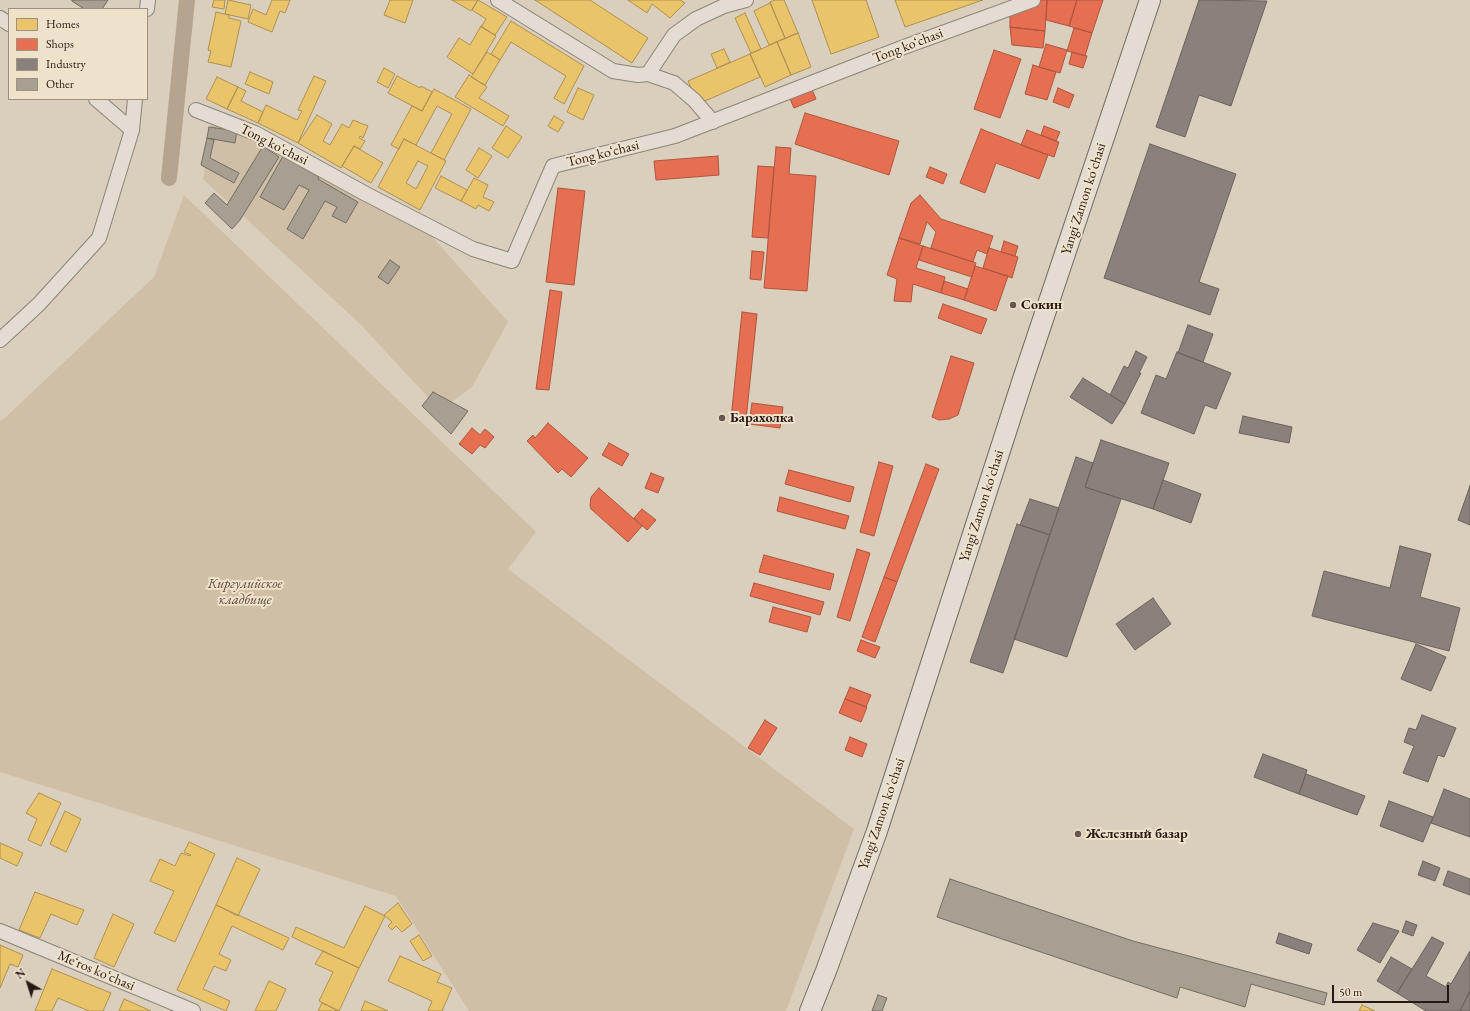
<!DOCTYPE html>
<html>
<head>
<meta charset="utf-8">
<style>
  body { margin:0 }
  #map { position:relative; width:1470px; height:1011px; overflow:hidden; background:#dacebc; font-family:"EB Garamond",serif }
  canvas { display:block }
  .legend { position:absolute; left:8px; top:8px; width:140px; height:92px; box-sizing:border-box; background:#efe2cb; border:1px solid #9f9181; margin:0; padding:5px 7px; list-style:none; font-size:12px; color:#261813 }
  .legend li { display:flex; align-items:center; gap:8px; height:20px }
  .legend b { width:20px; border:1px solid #9f9181 }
  .north { position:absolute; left:8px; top:963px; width:40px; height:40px; -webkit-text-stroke:3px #efe2cb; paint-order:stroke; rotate:321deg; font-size:11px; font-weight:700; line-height:16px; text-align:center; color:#261813 }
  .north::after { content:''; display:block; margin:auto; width:14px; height:18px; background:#261813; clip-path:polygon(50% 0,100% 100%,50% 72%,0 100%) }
  .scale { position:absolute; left:1332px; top:985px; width:117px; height:18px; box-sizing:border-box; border:2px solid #261813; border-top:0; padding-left:5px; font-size:12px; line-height:14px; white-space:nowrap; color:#261813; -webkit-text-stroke:3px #efe2cb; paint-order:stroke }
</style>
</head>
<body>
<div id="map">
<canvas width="1470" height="1011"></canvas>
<ul class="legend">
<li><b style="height:11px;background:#e9c46a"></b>Homes</li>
<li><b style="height:11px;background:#e76f51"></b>Shops</li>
<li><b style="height:11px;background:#8a817c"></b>Industry</li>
<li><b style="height:11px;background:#a79f92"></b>Other</li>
</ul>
<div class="north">N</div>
<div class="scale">50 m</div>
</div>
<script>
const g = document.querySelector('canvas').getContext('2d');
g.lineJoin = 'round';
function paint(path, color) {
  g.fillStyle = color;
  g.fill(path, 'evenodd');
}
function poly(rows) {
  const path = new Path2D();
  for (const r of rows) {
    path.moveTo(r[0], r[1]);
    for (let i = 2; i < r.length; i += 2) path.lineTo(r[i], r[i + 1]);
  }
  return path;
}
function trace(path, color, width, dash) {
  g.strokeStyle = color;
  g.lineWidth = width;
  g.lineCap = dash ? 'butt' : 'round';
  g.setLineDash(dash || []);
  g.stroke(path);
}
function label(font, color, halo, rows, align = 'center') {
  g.font = font + ' "EB Garamond",serif';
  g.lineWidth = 4;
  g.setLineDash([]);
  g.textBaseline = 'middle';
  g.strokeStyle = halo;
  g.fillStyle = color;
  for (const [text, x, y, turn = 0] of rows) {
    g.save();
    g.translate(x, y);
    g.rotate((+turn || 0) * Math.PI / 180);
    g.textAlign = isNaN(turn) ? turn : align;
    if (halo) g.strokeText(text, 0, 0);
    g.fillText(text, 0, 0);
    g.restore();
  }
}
paint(poly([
  [212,121,317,172,428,232,508,322,472,387,440,410,360,324,203,179],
  [184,195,536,532,508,569,854,829,786,1011,469,1011,396,896,0,772,0,421,6,417,154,277]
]), '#cfbfa6');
const homes = poly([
  [214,0,225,0,224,9,212,7,214,0],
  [228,0,251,5,248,19,225,14,228,0],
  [272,0,290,0,285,13,280,11,272,32,248,22,253,9,266,15,272,0],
  [390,0,413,0,405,23,384,15,390,0],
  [452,0,478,0,471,11,452,0],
  [478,0,507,17,495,35,481,27,486,19,472,10,478,0],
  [535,0,590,0,648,38,632,63,535,0],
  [628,0,680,0,685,3,670,18,652,4,647,13,628,0],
  [775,0,784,0,798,33,785,38,770,2,775,0],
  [812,0,866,0,879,37,831,54,812,0],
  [895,0,983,0,905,27,895,0],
  [770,3,785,38,769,45,754,11,770,3],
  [216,12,229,15,229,18,241,21,231,67,208,62,211,51,208,50,216,12],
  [745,13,761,49,751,53,735,18,745,13],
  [511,21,584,66,564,104,554,98,566,76,511,42,500,60,491,54,511,21],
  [481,26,496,36,473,74,447,57,459,38,470,45,481,26],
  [798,33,811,67,791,75,777,42,798,33],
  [777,42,791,75,765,87,750,54,777,42],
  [724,49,730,62,717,68,711,54,724,49],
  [487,52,500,60,485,85,471,77,487,52],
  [750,54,760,77,698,104,688,81,750,54],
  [384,68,395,74,388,88,377,82,384,68],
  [250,72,273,82,269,94,245,84,250,72],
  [469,75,487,87,479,98,509,116,503,126,455,97,469,75],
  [314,76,326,81,298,143,258,123,266,105,297,120,302,111,298,110,314,76],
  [397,76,420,88,421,86,432,92,422,111,388,93,397,76],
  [217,77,238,87,227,109,206,99,217,77],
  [238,87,246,91,241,101,263,112,258,123,227,109,238,87],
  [578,88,594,95,583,120,567,112,578,88],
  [434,89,471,109,444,160,431,153,452,114,437,106,416,145,404,139,399,149,391,145,412,106,422,111,434,89],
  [317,115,332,124,323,141,330,145,342,124,349,128,353,120,368,126,363,138,360,136,359,138,365,141,360,149,354,146,341,168,298,143,317,115],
  [554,116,564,122,558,132,548,126,554,116],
  [506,126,522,137,508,158,492,148,506,126],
  [404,139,446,161,420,210,378,187,404,139],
  [418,161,428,166,416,189,406,183,418,161],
  [354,146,383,163,371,183,342,166,354,146],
  [479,148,492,156,478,178,466,170,479,148],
  [441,176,467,190,461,201,435,188,441,176],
  [474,178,488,185,483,197,494,202,489,211,478,205,476,209,461,201,474,178],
  [39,793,61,803,41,846,28,840,37,819,26,813,39,793],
  [65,811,81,819,66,852,50,844,65,811],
  [189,842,215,854,175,942,154,933,174,891,150,881,160,859,175,866,181,853,190,856,191,855,184,852,189,842],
  [0,843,23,853,17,866,0,858,0,843],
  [237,858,260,869,238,916,216,905,237,858],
  [35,892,84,910,77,925,51,914,40,938,19,930,35,892],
  [398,903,412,924,402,932,396,926,392,930,388,926,392,922,384,915,398,903],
  [216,905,289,938,283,950,232,926,219,954,231,960,226,971,214,966,203,989,230,1001,226,1011,177,990,216,905],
  [365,906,385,916,359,968,292,937,296,927,344,948,365,906],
  [113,914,134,924,114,967,94,958,113,914],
  [419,935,432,956,423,961,410,941,419,935],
  [0,945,23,955,18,967,10,964,0,988,0,945],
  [323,951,359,968,339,1011,319,1001,333,972,315,964,323,951],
  [400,956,441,974,437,982,452,988,442,1011,428,1011,432,1001,388,981,400,956],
  [52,969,111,993,103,1011,89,1011,58,998,52,1011,35,1011,52,969],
  [269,981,286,989,276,1011,255,1011,269,981],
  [124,999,151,1011,119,1011,124,999],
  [365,1001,388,1011,361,1011,365,1001],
  [322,1003,339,1011,318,1011,322,1003],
  [1362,1005,1375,1011,1359,1011,1362,1005]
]);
paint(homes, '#e9c46a');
trace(homes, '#ae9050', 1);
const shops = poly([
  [1042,0,1047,0,1045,31,1010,27,1010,12,1042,0],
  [1047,0,1077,0,1069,26,1046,20,1047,0],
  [1077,0,1103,0,1092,33,1069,26,1077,0],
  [1010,27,1045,31,1043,48,1012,45,1010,27],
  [1074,28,1092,33,1085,56,1067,51,1074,28],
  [1046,44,1067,50,1060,73,1039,67,1046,44],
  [994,50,1021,59,1000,118,974,109,994,50],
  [1072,52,1087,56,1083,68,1069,64,1072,52],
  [1033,65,1056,72,1047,100,1025,94,1033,65],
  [810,85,816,99,794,108,788,94,810,85],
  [1058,88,1074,95,1069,108,1053,102,1058,88],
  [805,113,899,141,889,175,795,144,805,113],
  [1044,126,1060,132,1056,141,1041,135,1044,126],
  [981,129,1048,155,1039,179,996,163,985,193,960,183,981,129],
  [1027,130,1059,142,1054,157,1021,145,1027,130],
  [776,147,791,148,789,174,816,176,807,291,764,288,776,147],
  [718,156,719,175,656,180,654,161,718,156],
  [758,166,774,167,768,238,752,237,758,166],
  [930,167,947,174,943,184,926,177,930,167],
  [558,188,585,191,574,285,546,282,558,188],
  [920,195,941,219,993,236,987,254,977,250,973,262,931,248,936,232,927,222,920,244,899,238,911,203,920,195],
  [899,238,923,246,916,268,945,277,941,293,913,284,911,302,894,301,897,279,887,275,899,238],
  [1004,241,1018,246,1015,256,1001,252,1004,241],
  [923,246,976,263,972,277,919,260,923,246],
  [989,248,1018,257,1012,278,983,268,989,248],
  [752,251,764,252,761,280,750,279,752,251],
  [975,266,1008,276,996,311,964,300,975,266],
  [944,281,968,289,964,300,941,293,944,281],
  [550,290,562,292,549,390,536,389,550,290],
  [943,304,987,319,981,334,938,318,943,304],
  [742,312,757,314,746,420,731,419,742,312],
  [951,356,974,363,958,415,949,419,939,420,932,417,951,356],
  [752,403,783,407,780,428,749,424,752,403],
  [548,423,588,458,571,477,562,469,558,473,527,441,533,435,535,438,548,423],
  [472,428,480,435,485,429,494,437,485,448,480,445,472,454,459,444,472,428],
  [609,443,629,454,622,466,602,455,609,443],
  [879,462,893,466,874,536,860,532,879,462],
  [926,464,939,469,897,582,884,577,926,464],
  [789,470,854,487,850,502,785,484,789,470],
  [651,473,664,478,658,493,645,488,651,473],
  [599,488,642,526,628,542,591,509,590,506,591,497,599,488],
  [780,497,849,516,845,529,777,511,780,497],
  [642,509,656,520,647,530,634,518,642,509],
  [857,549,870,553,850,621,837,617,857,549],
  [764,555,834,574,830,590,759,572,764,555],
  [884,577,897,582,875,642,862,637,884,577],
  [754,583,824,602,820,615,750,596,754,583],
  [773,607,811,617,807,632,769,622,773,607],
  [861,640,880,647,875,658,857,651,861,640],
  [850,687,871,695,866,707,845,699,850,687],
  [845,699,867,707,861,722,839,713,845,699],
  [765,720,777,728,760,755,748,748,765,720],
  [850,737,867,744,862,757,845,750,850,737]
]);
paint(shops, '#e76f51');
trace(shops, '#ad553e', 1);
const industry = poly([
  [1199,0,1267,1,1231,106,1199,95,1185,137,1156,127,1199,0],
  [1150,144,1236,174,1199,282,1219,289,1210,315,1104,278,1150,144],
  [1188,325,1213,334,1203,362,1178,353,1188,325],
  [1136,351,1147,357,1139,373,1141,373,1125,404,1110,395,1124,366,1128,368,1136,351],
  [1177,352,1231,373,1216,409,1205,405,1194,434,1141,413,1156,375,1166,379,1177,352],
  [1083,378,1125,404,1112,424,1070,397,1083,378],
  [1243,416,1292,427,1289,443,1239,433,1243,416],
  [1101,440,1169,463,1153,509,1085,487,1101,440],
  [1076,457,1093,463,1085,487,1121,499,1067,657,1014,639,1076,457],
  [1163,480,1201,494,1191,523,1153,509,1163,480],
  [1470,486,1470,525,1458,520,1470,486],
  [1030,499,1059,508,1050,535,1020,525,1030,499],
  [1017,524,1050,535,1003,673,970,662,1017,524],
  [1400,546,1431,554,1420,597,1460,608,1449,651,1312,616,1324,571,1390,588,1400,546],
  [1153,598,1171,624,1135,650,1116,624,1153,598],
  [1416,644,1446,657,1431,691,1401,679,1416,644],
  [1422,715,1456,728,1444,757,1438,755,1428,782,1403,773,1414,746,1404,742,1409,728,1416,730,1422,715],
  [1263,754,1307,770,1299,794,1254,777,1263,754],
  [1306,774,1365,796,1357,815,1299,794,1306,774],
  [1444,789,1470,799,1470,837,1431,823,1444,789],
  [1389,801,1433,817,1423,842,1380,826,1389,801],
  [1423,861,1440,868,1435,881,1418,875,1423,861],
  [1448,871,1470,879,1470,895,1443,885,1448,871],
  [1406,921,1417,925,1413,936,1402,932,1406,921],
  [1373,923,1399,931,1380,963,1357,950,1373,923],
  [1279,933,1312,944,1309,954,1276,943,1279,933],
  [1432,937,1444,943,1426,976,1446,987,1448,982,1451,984,1470,951,1470,991,1460,1011,1426,1011,1397,993,1432,937],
  [1391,957,1412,969,1397,993,1377,981,1391,957],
  [1470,991,1470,1011,1460,1011,1470,991]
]);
paint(industry, '#8a817c');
trace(industry, '#6c625c', 1);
trace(poly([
  [169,178,187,0]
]), '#b5a58e', 16);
const building = poly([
  [72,0,108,0,102,9,84,9,72,1,72,0],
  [209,127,237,131,235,143,207,138,209,127],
  [207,138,214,140,210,158,239,173,234,183,201,165,207,138],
  [263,146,279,157,240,220,232,229,205,203,214,193,227,205,263,146],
  [283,156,319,177,318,179,358,202,346,223,332,216,337,207,325,201,303,239,287,229,309,190,299,185,284,210,260,197,283,156],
  [390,260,400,267,388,284,378,277,390,260],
  [433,392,468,411,451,434,422,406,433,392],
  [950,879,1133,941,1327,993,1324,1005,1251,984,1245,1007,1180,987,1177,998,937,917,950,879],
  [878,995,887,998,882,1011,872,1011,878,995]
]);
paint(building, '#a79f92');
trace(building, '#746c62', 1);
const street = poly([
  [498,0,613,71,638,75,648,74,674,35,696,19,724,6,746,0],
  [147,9,148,0],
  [0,18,9,24],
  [648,74,674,83,694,100,713,122],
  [96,99,132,130],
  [196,110,255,133,366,194,473,249,512,261,553,166,675,136,904,47,1033,0],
  [0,340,39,304,99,238,132,130,135,99],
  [0,931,193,1011]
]);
const secondary = poly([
  [810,1011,826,971,877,831,1024,376,1150,0]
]);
trace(street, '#8c8479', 16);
trace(secondary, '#746c62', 22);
trace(street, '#e2dcd3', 14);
trace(secondary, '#e2dcd3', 20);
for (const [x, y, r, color] of [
  [1013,305,4,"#65584e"],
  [722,418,4,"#65584e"],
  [1078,834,4,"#65584e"]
]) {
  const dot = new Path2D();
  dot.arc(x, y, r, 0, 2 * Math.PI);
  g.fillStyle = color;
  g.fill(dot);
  trace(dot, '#efe2cb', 1.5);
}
label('14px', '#261813', '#efe2cb', [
  ["Tong koʻchasi",908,46,-21],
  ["Tong koʻchasi",274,145,27],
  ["Tong koʻchasi",603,154,-14],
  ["Yangi Zamon ko'chasi",1084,199,-72],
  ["Yangi Zamon ko'chasi",982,506,-72],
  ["Yangi Zamon ko'chasi",882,814,-71],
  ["Meʻros koʻchasi",96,971,23]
]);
label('bold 14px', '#261813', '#efe2cb', [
  ["Сокин",1021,305],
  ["Барахолка",730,418],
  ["Железный базар",1086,834]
], 'left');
label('italic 14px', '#56463a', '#efe2cb', [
  ["Киргулийское",245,584],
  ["кладбище",245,600]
]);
</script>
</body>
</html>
